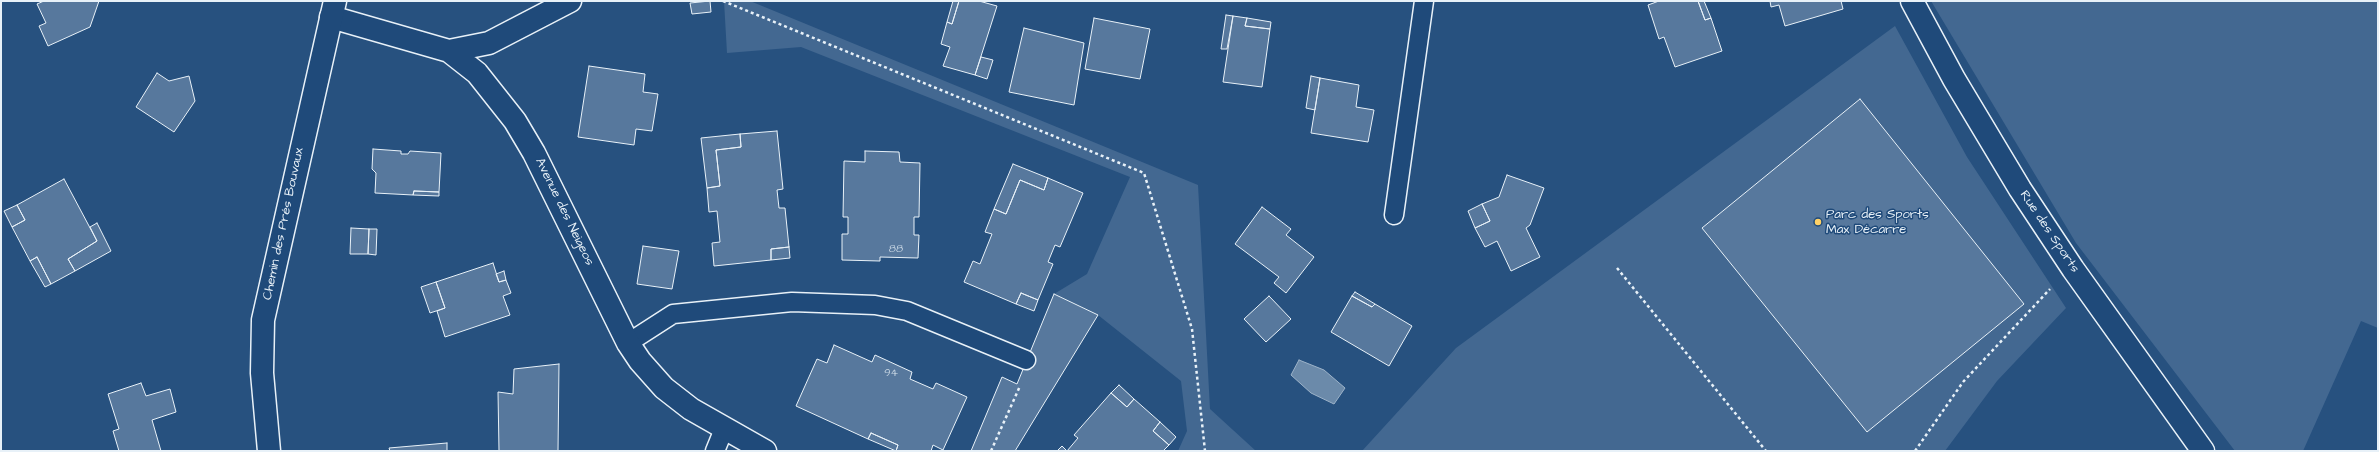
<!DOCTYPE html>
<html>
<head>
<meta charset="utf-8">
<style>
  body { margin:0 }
  #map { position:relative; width:2379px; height:452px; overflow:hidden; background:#27517f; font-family:"Architects Daughter",sans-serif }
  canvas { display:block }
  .frame { position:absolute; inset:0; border:2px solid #e8f1f8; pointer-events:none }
</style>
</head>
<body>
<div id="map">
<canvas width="2379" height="452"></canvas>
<div class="frame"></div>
</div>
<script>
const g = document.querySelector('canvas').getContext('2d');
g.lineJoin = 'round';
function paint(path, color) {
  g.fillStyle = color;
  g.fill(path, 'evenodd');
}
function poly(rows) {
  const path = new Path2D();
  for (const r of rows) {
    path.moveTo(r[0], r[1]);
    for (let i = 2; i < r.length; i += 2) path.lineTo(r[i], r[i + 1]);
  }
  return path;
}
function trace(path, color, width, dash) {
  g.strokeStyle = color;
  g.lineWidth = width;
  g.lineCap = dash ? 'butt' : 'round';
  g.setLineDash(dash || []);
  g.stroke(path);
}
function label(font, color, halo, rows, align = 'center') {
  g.font = font + ' "Architects Daughter",sans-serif';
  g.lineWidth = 3;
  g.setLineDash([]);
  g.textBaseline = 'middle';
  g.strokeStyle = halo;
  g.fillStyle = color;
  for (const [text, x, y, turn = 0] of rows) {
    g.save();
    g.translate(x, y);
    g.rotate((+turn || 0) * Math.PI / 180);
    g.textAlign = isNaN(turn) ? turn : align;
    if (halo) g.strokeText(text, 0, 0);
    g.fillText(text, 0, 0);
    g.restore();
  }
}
paint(poly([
  [724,1,750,1,1198,185,1210,409,1256,451,1178,451,1187,431,1181,381,1098,315,1054,294,1087,274,1130,177,801,47,727,53],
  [1931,1,2378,1,2378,328,2361,321,2303,451,2235,451,2076,243],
  [1895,26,1967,157,2066,308,1997,381,1945,451,1362,451,1456,348]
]), '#436891');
const water = poly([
  [1299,360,1324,370,1345,388,1334,404,1311,393,1291,375,1299,360]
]);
paint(water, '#6b8aaa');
trace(water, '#9db3c9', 1);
const building = poly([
  [44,1,99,1,90,27,48,46,39,26,46,23,37,4,44,1],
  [710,1,711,12,692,14,690,3,710,1],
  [953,1,959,1,952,24,947,22,953,1],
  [959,1,979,1,997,6,975,75,943,66,950,47,941,44,947,22,952,24,959,1],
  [1659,1,1698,1,1705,20,1711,18,1722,51,1675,67,1664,37,1659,39,1648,5,1659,1],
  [1698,1,1704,1,1711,18,1705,20,1698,1],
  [1770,1,1841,1,1843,9,1785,26,1779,5,1771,7,1770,1],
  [1226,15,1233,16,1227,49,1221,49,1226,15],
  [1233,16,1247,18,1245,26,1270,29,1262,87,1223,82,1233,16],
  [1094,18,1150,29,1140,79,1085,69,1094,18],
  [1247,18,1271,22,1270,29,1245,26,1247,18],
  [1024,28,1084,43,1074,105,1009,92,1024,28],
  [981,57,993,60,987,79,975,75,981,57],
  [589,66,645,74,643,92,658,94,652,131,636,129,634,145,578,137,589,66],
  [157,73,169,81,189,76,195,101,174,132,136,107,157,73],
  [1311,76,1320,78,1315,110,1306,108,1311,76],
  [1320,78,1359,85,1356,107,1374,110,1368,142,1311,133,1320,78],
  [1860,99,2024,304,1867,432,1702,228,1860,99],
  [777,131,783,189,777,190,779,208,785,208,789,247,771,249,771,260,714,266,712,243,720,242,717,211,709,212,707,188,720,186,716,150,741,147,740,134,777,131],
  [740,134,741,147,716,150,720,186,707,188,701,138,740,134],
  [373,149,401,151,401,154,408,154,410,151,441,153,439,192,414,191,413,195,375,193,376,173,372,169,373,149],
  [865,151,899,152,900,162,920,163,919,217,914,217,914,235,919,235,918,258,880,257,880,261,842,260,842,234,848,234,848,217,843,217,844,161,865,162,865,151],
  [1013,164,1048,178,1044,190,1020,180,1006,214,994,209,1013,164],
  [1507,175,1544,188,1530,225,1526,228,1540,257,1511,271,1497,241,1485,247,1475,228,1490,221,1482,204,1499,197,1507,175],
  [1048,178,1083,193,1060,247,1055,245,1048,262,1053,264,1038,300,1021,293,1016,304,964,282,973,261,980,264,992,234,985,232,994,209,1006,214,1020,180,1044,190,1048,178],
  [64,179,97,241,68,259,75,271,51,284,37,257,30,261,12,227,25,220,17,205,64,179],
  [414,191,439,192,439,196,413,195,414,191],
  [1482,204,1490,221,1475,228,1468,211,1482,204],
  [17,205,25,220,12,227,4,211,17,205],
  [1262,207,1291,229,1286,235,1314,257,1286,293,1274,283,1279,277,1235,244,1262,207],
  [97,223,111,251,75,271,68,259,97,241,90,227,97,223],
  [351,228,369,229,368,254,350,254,351,228],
  [369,229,377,229,376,255,368,254,369,229],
  [643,246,679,251,672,289,637,284,643,246],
  [789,247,790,258,771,260,771,249,789,247],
  [37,257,51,284,45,287,30,261,37,257],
  [493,263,499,282,506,280,511,293,503,296,510,315,445,337,437,311,445,308,436,282,493,263],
  [504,271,506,280,499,282,496,274,504,271],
  [436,282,445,308,430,313,421,287,436,282],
  [1355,292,1375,304,1372,307,1352,296,1355,292],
  [1021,293,1038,300,1034,311,1016,304,1021,293],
  [1054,294,1098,315,1015,451,971,451,1002,377,1017,384,1054,294],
  [1269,296,1291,319,1266,342,1244,319,1269,296],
  [1352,296,1372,307,1375,304,1412,326,1389,366,1331,332,1352,296],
  [834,345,872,362,875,355,912,372,910,379,933,389,936,383,967,397,943,450,933,445,931,451,896,451,898,445,871,433,868,439,796,406,817,359,827,363,834,345],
  [559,364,558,451,499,451,498,392,513,394,514,369,559,364],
  [141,383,146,396,170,389,176,412,152,420,161,451,119,451,113,431,119,429,108,394,141,383],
  [1119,385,1134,399,1127,407,1111,393,1119,385],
  [1111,393,1127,407,1134,399,1160,422,1153,431,1169,445,1163,451,1057,451,1062,446,1067,451,1078,438,1074,435,1111,393],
  [1160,422,1176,437,1169,445,1153,431,1160,422],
  [871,433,898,445,896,451,868,439,871,433],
  [447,443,447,451,390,451,389,448,447,443]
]);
paint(building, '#57789d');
trace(building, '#e8f1f8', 1);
const lane = poly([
  [1394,215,1424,1],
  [628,343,673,314,792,302,875,305,907,311,1026,360],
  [715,451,724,429]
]);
const street = poly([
  [1912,1,1954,79,2020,189,2073,269,2203,451],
  [331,17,449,51,477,73,515,121,534,153,628,343,640,361,664,388,691,409,765,451],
  [449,51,489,43,570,1]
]);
const secondary = poly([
  [269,451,262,373,263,320,335,1]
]);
trace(lane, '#e8f1f8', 21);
trace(street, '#e8f1f8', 25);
trace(secondary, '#e8f1f8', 25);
trace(poly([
  [723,1,1144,173,1192,329,1205,451],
  [1617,268,1766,451],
  [991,451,1020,386],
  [1915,451,1963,382,2050,289]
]), '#e8f1f8', 2.5, [3, 3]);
trace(lane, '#1f4a7a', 18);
trace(street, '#1f4a7a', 22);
trace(secondary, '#1f4a7a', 22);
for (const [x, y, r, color] of [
  [1818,222,4,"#ffd166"]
]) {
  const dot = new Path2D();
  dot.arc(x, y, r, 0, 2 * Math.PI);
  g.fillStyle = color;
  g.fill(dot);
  trace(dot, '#1f4a7a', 1.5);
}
label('11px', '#c4d3e1', null, [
  ["88",896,250],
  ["94",891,374]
]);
label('13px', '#e8f1f8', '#1f4a7a', [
  ["Avenue des Neigeos",564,212,64],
  ["Chemin des Prés Bouvaux",284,224,-78],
  ["Rue des Sports",2049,232,56]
]);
label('13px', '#e8f1f8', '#1f4a7a', [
  ["Parc des Sports",1826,215],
  ["Max Décarre",1826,230]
], 'left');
</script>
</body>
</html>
